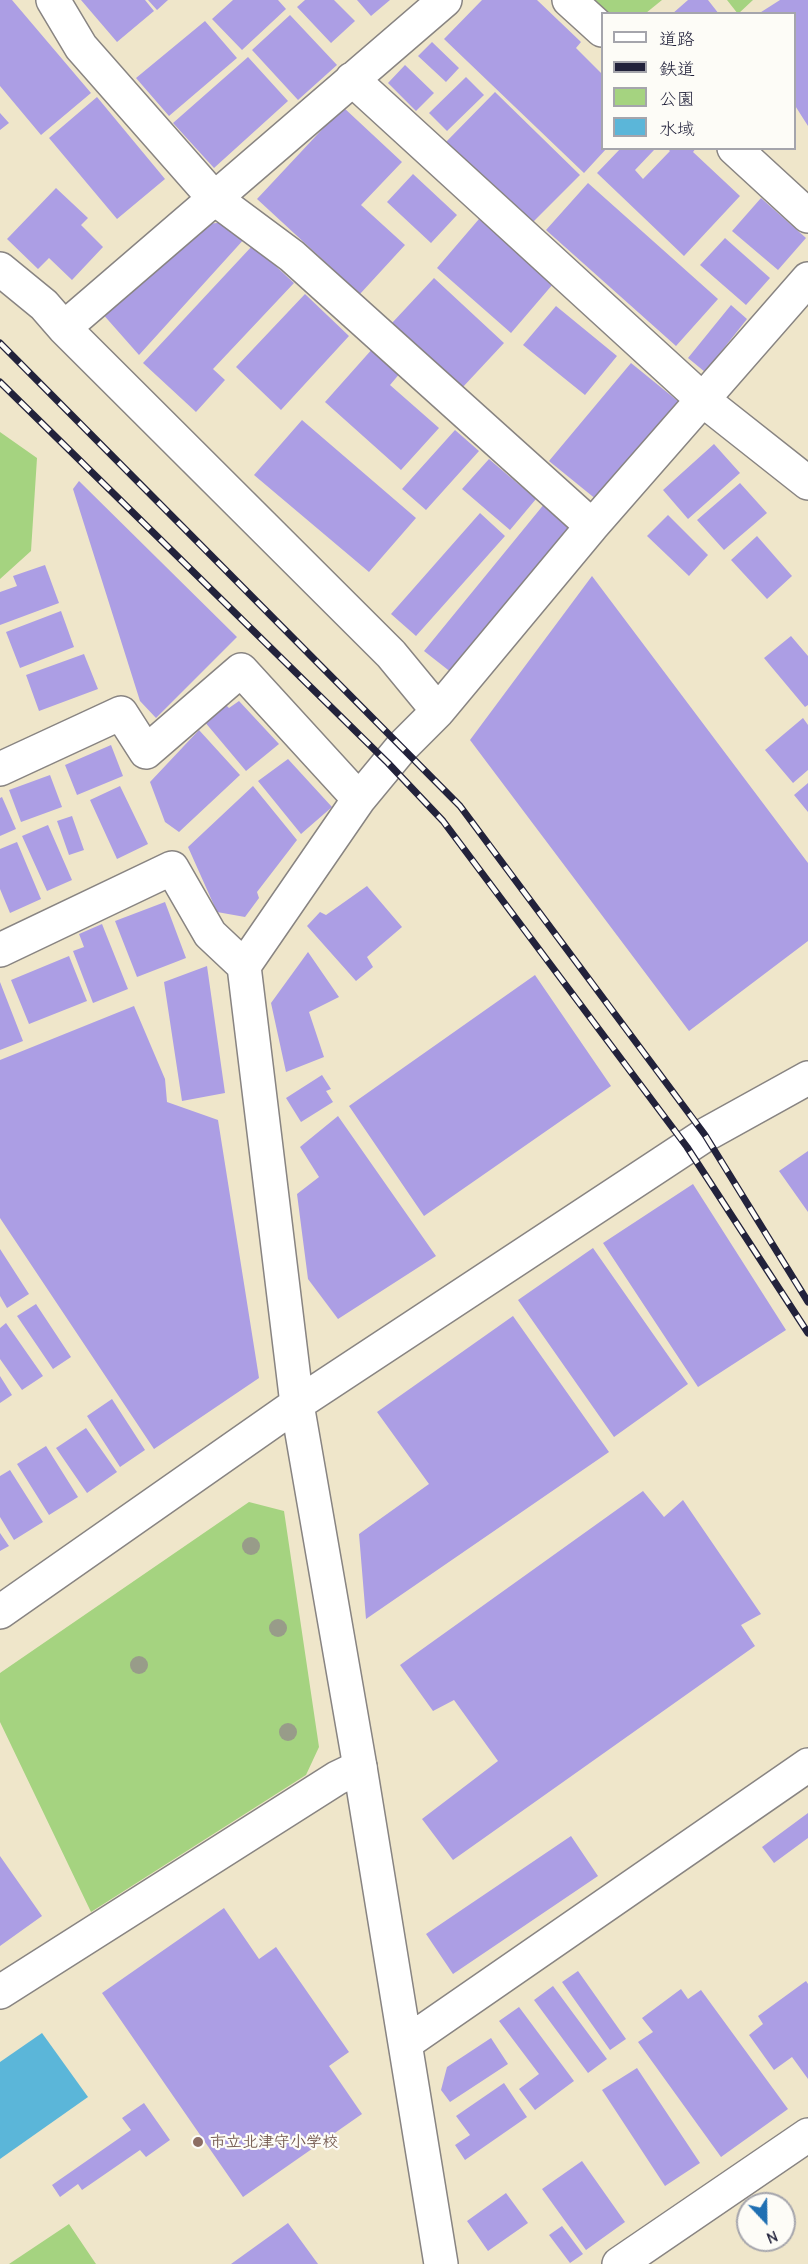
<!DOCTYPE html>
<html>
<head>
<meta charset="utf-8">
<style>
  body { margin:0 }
  #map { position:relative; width:808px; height:2264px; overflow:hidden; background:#efe6ca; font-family:"Comic Neue","Klee One",sans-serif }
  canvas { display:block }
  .legend { position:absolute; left:601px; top:12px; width:195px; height:138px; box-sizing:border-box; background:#fdfcf7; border:2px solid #a5a5ac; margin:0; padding:8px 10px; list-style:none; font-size:18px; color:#22223b }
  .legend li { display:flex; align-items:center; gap:12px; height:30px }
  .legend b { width:30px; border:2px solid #a5a5ac }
  .north { position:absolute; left:736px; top:2192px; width:60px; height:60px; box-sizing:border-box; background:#fdfcf7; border:2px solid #a5a5ac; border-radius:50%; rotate:158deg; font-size:16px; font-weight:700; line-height:24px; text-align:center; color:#22223b }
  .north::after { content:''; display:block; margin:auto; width:21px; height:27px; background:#1f6fb2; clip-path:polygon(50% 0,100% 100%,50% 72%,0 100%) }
</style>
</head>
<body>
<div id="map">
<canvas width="808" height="2264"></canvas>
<ul class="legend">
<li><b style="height:8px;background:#fff"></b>道路</li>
<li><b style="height:8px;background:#22223b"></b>鉄道</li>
<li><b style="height:16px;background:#a5d380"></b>公園</li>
<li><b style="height:16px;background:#5bb6d9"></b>水域</li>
</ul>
<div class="north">N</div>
</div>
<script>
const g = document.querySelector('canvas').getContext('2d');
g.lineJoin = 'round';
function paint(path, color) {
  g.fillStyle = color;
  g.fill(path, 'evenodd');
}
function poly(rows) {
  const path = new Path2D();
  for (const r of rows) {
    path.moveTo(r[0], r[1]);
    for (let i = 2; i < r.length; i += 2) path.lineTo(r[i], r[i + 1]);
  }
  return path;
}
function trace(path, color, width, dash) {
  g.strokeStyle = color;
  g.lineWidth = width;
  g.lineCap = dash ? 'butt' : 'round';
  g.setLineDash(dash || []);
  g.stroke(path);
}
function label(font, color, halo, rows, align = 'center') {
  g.font = font + ' "Comic Neue","Klee One",sans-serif';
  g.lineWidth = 4.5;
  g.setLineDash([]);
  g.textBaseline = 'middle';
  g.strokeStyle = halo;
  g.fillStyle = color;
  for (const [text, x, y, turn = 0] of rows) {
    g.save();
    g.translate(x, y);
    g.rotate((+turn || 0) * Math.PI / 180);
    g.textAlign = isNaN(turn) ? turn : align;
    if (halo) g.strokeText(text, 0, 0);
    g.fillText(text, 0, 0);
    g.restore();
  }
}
paint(poly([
  [584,0,662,0,646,13,602,14],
  [727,0,753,0,738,14],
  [0,432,37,458,31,551,0,579],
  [249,1502,284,1511,319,1747,306,1775,91,1912,0,1722,0,1673],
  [69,2224,96,2264,9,2264]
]), '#a5d380');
paint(poly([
  [42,2033,88,2097,0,2159,0,2062]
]), '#5bb6d9');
paint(poly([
  [0,0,12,0,91,93,41,135,0,86],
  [81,0,145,0,154,11,117,42],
  [148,0,168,0,157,10],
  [233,0,278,0,286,9,242,50,212,19],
  [305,0,334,0,355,21,331,43,297,7],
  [357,0,390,0,371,16],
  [482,0,537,0,581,42,576,48,602,74,602,148,607,148,584,173,444,39],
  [688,0,708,0,719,14,672,14],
  [780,0,808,0,808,126,794,104,794,14,758,14],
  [290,15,337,65,298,100,252,50],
  [205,21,237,58,169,116,136,78],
  [432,42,459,68,446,82,418,56],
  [248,57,288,101,214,168,173,123],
  [405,65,434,93,416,111,388,83],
  [466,77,484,95,447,131,429,113],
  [495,92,580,175,529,226,445,143],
  [97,97,165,179,117,219,49,138],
  [343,107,402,162,361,205,405,245,360,294,257,199],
  [0,113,9,123,0,130],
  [621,148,651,148,654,150,635,170,643,179,670,151,667,148,696,148,693,152,740,196,684,256,597,173],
  [413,174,457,215,431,243,387,202],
  [588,183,718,299,676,346,546,230],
  [56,188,88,218,81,225,103,247,72,280,49,258,38,269,7,239],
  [761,198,806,238,778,270,732,231],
  [479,219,553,284,511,333,437,268],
  [229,222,246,237,139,355,101,312,193,225],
  [725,238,770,278,746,305,700,265],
  [253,245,294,283,213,369,225,380,196,412,143,363],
  [434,278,504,343,462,388,392,323],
  [305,294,349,336,281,410,236,367],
  [731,305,747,319,705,372,688,358],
  [556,306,617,356,585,395,523,345],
  [374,347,401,372,390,385,439,428,401,470,325,402],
  [631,363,679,402,597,500,549,461],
  [302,420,416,518,369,572,254,475],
  [455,430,479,451,426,510,402,489],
  [714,444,740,473,688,519,663,490],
  [489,459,536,499,510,530,462,489],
  [79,481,237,637,156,718,140,701,73,489],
  [740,483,767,513,724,550,697,520],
  [545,503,572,525,452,673,424,651],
  [480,513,505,536,416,636,391,614],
  [668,515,708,555,689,576,647,536],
  [757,536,792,576,767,599,731,560],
  [45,565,59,603,0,625,0,592,17,586,13,576],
  [592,576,808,863,808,941,689,1031,470,740],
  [61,611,74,647,20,668,6,632],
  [791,636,808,656,808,705,805,707,764,658],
  [84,654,98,689,39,711,26,675],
  [239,701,279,744,246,771,204,721,224,703,229,708],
  [803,718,808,725,808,770,793,783,765,750],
  [199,730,240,775,179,832,165,822,150,782],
  [111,745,123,776,77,795,65,765],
  [288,759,332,807,301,834,258,781],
  [50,775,62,807,21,822,9,790],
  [808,783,808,812,794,795],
  [120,786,148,844,117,859,90,800],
  [253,786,297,840,257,892,259,898,245,917,217,912,188,847],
  [2,797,16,829,0,836,0,798],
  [72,816,84,850,69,855,57,821],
  [48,825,72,880,47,891,22,836],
  [17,842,41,899,10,913,0,889,0,849],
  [367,886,402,927,367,957,373,967,356,981,307,926,320,912,326,915],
  [165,902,186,958,137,977,115,921],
  [102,924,128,989,93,1003,73,951,84,947,79,934],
  [308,952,339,997,309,1012,324,1057,286,1072,271,1003],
  [69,956,87,1001,29,1024,11,980],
  [207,966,225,1093,182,1101,164,982],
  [535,975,611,1086,424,1216,349,1106],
  [0,982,23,1041,0,1050],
  [134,1006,165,1079,167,1102,218,1120,259,1378,154,1449,0,1218,0,1060],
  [322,1075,331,1089,326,1091,333,1102,301,1122,286,1098],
  [338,1116,436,1256,338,1319,308,1279,297,1194,319,1177,300,1147],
  [808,1151,808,1212,779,1171],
  [693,1184,786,1330,698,1387,603,1243],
  [593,1248,688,1384,614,1437,518,1300],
  [0,1249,29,1294,7,1308,0,1296],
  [36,1304,71,1357,53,1369,17,1316],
  [513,1316,609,1452,366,1619,359,1534,429,1484,377,1412],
  [6,1323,43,1376,22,1390,0,1359,0,1328],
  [0,1376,12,1395,0,1403],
  [112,1399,145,1450,120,1467,87,1416],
  [86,1428,117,1472,87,1493,56,1448],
  [46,1446,78,1497,49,1515,17,1464],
  [10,1470,43,1522,14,1540,0,1517,0,1476],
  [643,1491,664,1517,683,1500,761,1614,741,1625,755,1646,453,1860,422,1819,498,1761,454,1700,433,1711,400,1665],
  [0,1533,9,1546,0,1551],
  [808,1813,808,1838,774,1863,762,1847],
  [571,1836,598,1876,453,1974,426,1934],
  [0,1856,42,1916,0,1946],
  [224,1908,259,1959,276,1947,349,2052,329,2066,362,2114,243,2197,102,1993],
  [578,1971,626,2039,610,2050,562,1982],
  [806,1981,808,1984,808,2079,792,2057,774,2070,749,2035,763,2024,758,2016],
  [553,1986,607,2059,588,2073,534,2000],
  [681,1989,688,1999,701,1990,788,2109,721,2157,638,2042,653,2032,642,2018],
  [519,2007,574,2081,535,2110,519,2089,539,2074,499,2021],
  [491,2038,508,2064,450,2102,441,2090,447,2067],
  [637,2068,700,2163,665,2186,602,2090],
  [504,2083,527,2117,465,2160,455,2145,470,2135,456,2116],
  [144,2103,170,2140,146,2157,140,2150,82,2190,78,2184,60,2197,52,2185,131,2130,122,2118],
  [582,2161,625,2222,586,2250,542,2189],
  [506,2193,528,2223,488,2251,467,2221],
  [288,2223,318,2264,231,2264],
  [562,2226,583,2254,570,2263,549,2235]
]), '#ac9ee4');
const pedestrian = poly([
  [0,1992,337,1778,360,1767]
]);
const minor = poly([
  [53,0,81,47,214,198,292,256,592,526],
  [569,0,602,30],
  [352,79,703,400,808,483],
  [734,148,808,216],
  [0,269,44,305,64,328,391,654,438,711],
  [64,328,445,0],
  [0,769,121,713,146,752,241,670,359,799],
  [0,950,172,868,210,934,244,966],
  [0,1612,297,1404,705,1135,808,1078],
  [406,2043,808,1765],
  [441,2264,360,1767,297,1404,244,966,359,799,402,747,438,711,592,526,808,279],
  [619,2264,808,2135]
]);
trace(pedestrian, '#888482', 36);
trace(minor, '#888482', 36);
trace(pedestrian, '#fff', 33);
trace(minor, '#fff', 33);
const rail = poly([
  [0,343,460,806,705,1135,808,1302],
  [0,382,388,763,443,821,687,1147,808,1333]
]);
trace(rail, '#22223b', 7);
trace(rail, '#fdfcf7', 4.5, [14]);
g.fillStyle = '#989c89';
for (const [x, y] of [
  [251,1546],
  [278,1628],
  [139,1665],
  [288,1732]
]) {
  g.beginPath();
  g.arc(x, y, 9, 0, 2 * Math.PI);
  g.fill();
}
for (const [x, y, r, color] of [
  [198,2142,6,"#8d6e63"]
]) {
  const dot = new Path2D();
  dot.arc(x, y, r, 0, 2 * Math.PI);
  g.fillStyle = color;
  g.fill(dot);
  trace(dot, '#fdfcf7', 2);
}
label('bold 16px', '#785e54', '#fdfcf7', [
  ["市立北津守小学校",210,2142]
], 'left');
</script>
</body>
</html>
